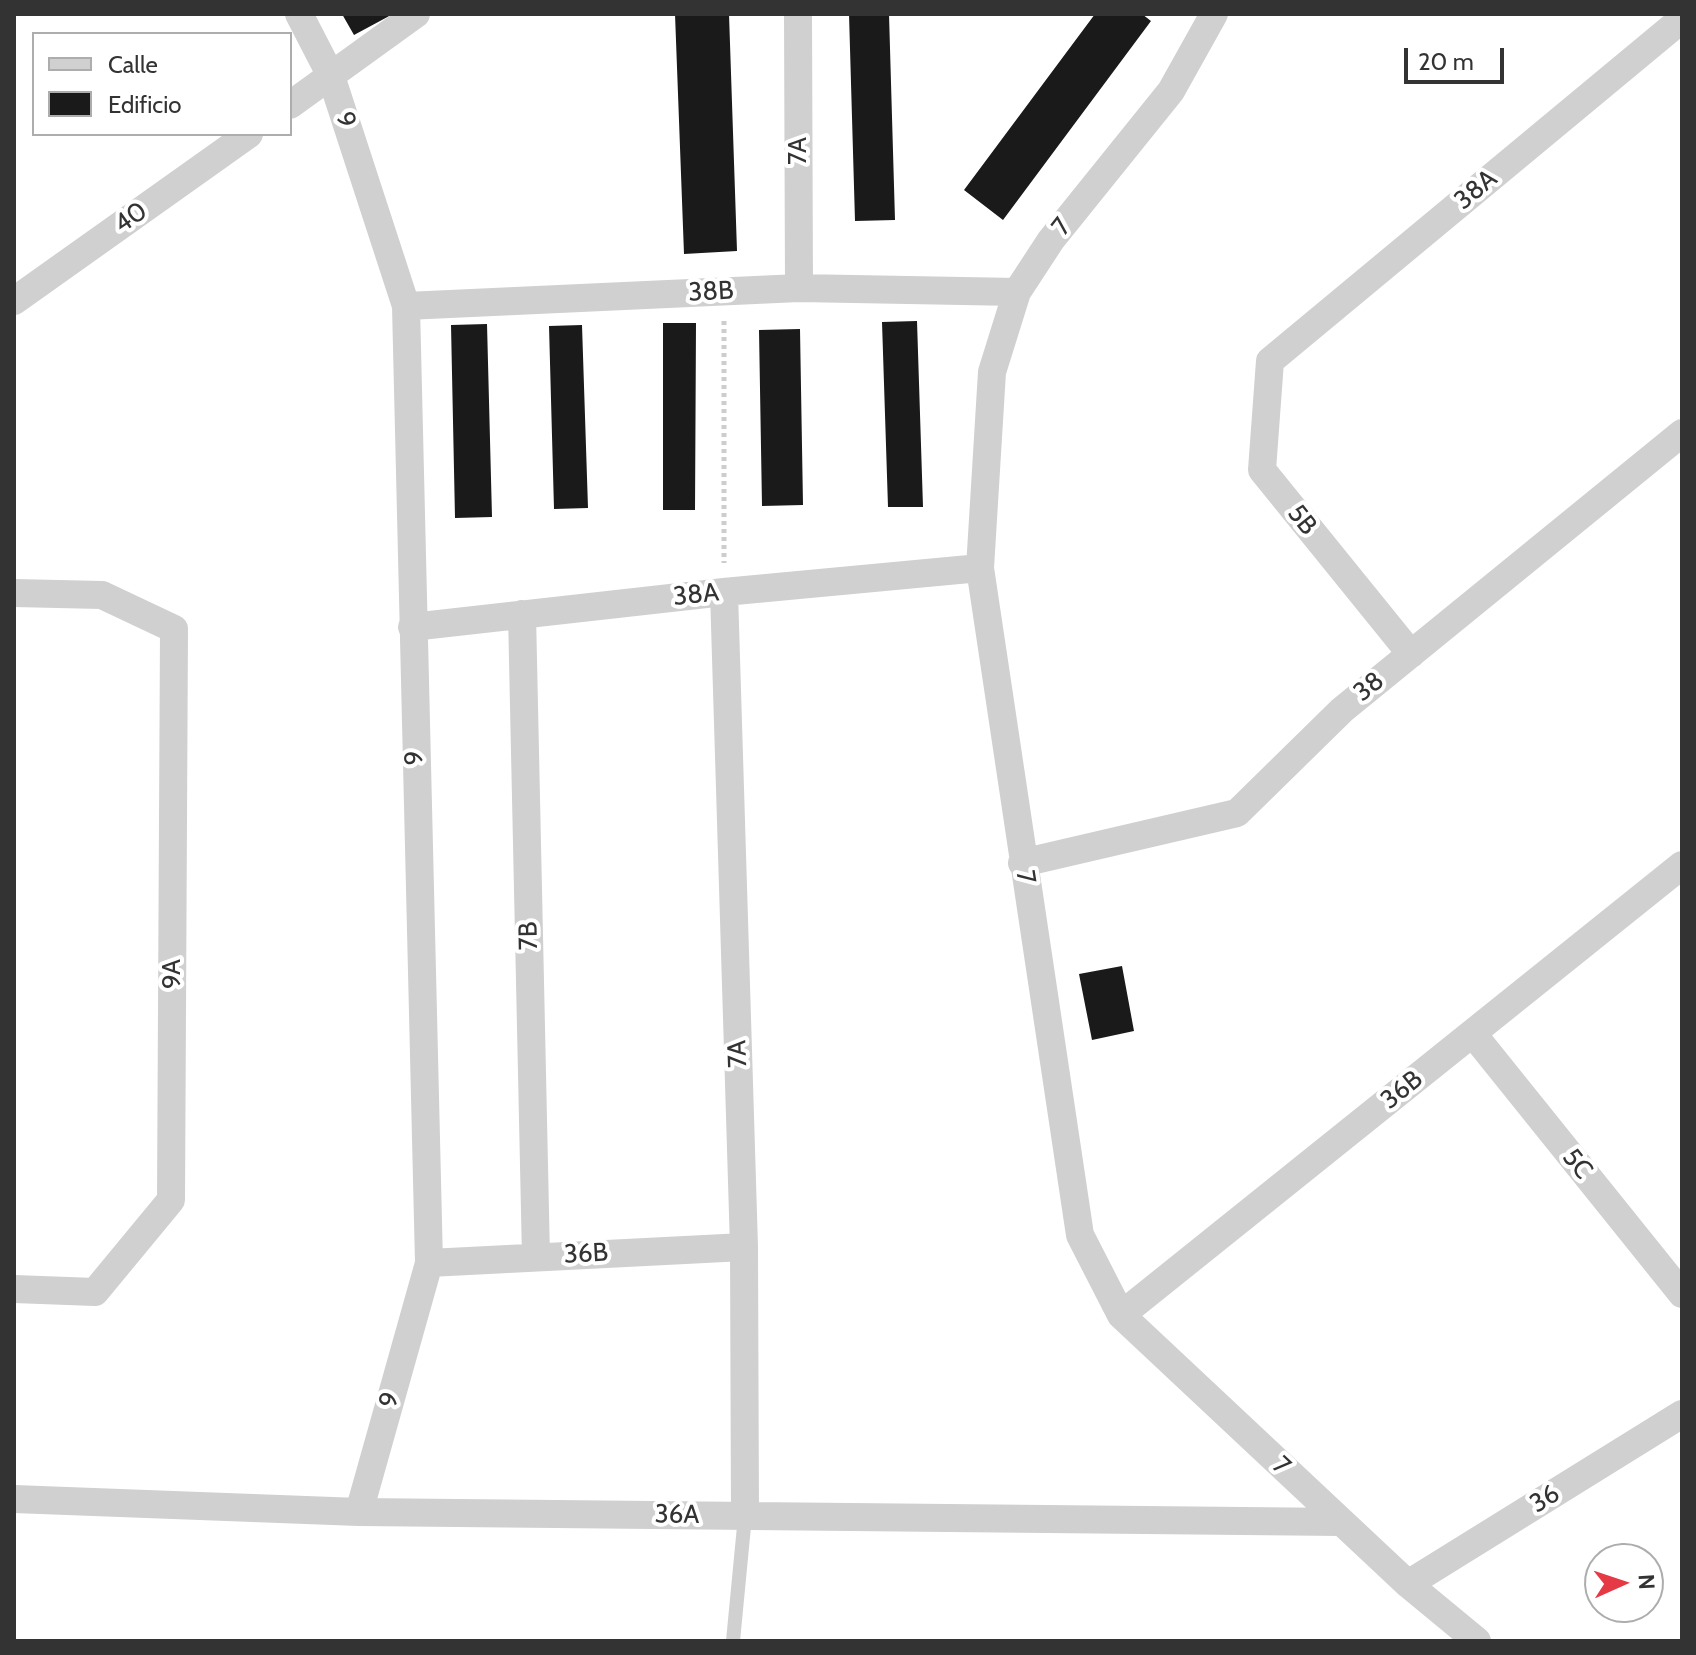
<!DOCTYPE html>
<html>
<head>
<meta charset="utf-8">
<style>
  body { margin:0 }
  #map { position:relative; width:1696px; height:1655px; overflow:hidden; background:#fff; font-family:Cabin,sans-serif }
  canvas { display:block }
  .frame { position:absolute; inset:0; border:16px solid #333; pointer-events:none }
  .legend { position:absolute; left:32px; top:32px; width:260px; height:104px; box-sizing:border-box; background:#fff; border:2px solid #adadad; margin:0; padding:10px 14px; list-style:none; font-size:24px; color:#333 }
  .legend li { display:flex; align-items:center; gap:16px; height:40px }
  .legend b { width:40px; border:2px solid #adadad }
  .north { position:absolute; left:1584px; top:1543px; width:80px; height:80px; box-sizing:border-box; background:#fff; border:2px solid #adadad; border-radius:50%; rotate:87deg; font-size:22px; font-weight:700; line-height:32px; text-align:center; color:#333 }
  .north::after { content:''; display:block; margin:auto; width:28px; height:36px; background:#e63946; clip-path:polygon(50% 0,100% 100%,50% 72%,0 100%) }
  .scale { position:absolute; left:1404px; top:48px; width:100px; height:36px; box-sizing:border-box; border:4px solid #333; border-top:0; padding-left:10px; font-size:24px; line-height:28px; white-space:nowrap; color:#333; -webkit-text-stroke:6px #fff; paint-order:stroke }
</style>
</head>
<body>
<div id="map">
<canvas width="1696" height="1655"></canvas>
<div class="frame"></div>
<ul class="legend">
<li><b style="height:10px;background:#d0d0d0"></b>Calle</li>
<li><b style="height:22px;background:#1a1a1a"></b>Edificio</li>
</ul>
<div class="north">N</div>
<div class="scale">20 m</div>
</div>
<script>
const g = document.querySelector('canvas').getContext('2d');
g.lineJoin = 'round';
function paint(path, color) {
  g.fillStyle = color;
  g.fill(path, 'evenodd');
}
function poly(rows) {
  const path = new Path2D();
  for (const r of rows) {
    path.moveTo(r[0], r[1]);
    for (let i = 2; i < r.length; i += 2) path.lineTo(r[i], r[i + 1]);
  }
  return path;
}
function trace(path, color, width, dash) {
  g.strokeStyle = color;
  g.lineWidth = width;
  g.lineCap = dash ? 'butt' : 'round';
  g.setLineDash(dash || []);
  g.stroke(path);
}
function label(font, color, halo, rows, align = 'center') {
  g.font = font + ' Cabin,sans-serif';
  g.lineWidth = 8;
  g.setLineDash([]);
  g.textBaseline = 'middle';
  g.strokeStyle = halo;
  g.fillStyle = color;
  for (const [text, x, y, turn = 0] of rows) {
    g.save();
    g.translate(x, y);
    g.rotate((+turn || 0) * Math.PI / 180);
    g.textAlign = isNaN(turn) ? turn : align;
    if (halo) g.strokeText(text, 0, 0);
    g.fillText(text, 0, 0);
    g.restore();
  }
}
paint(poly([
  [342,14,393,14,354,35],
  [675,14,729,14,737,251,684,254],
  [849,14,889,14,895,220,855,221],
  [1095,14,1142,14,1151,21,1003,220,964,190],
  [917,321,923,507,888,507,882,322],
  [663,323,696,323,695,510,663,510],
  [487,324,492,517,455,518,451,325],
  [582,325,588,508,554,509,549,326],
  [800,329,803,505,762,506,759,330],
  [1122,966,1134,1031,1092,1040,1079,974]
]), '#1a1a1a');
trace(poly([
  [724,321,724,563]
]), '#cdcdcd', 5, [4, 4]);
trace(poly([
  [733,1641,745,1516]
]), '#d0d0d0', 14);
trace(poly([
  [299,14,331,76,406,306,429,1263,359,1512],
  [798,14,799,288],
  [1214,14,1171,91,1051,240,1017,292,992,372,980,568,1080,1235,1121,1315,1408,1584,1477,1641],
  [290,105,416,14],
  [14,301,249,134],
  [406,306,799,288,1017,292],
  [724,592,744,1247,745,1516],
  [14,593,102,595,174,629,171,1200,95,1292,14,1289],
  [522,614,536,1257],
  [412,627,724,592,980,568],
  [1411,654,1262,470,1270,361,1682,19],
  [1022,863,1237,813,1342,710,1682,433],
  [1473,1034,1682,1294],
  [429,1263,744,1247],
  [1121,1315,1682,865],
  [14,1499,359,1512,1341,1522],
  [1408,1584,1682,1414]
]), '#d0d0d0', 28);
label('26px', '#333', '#fff', [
  ["9",345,120,72],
  ["7A",798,151,-90],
  ["38A",1476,190,-40],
  ["40",131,218,-35],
  ["7",1062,227,-52],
  ["38B",711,292,-3],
  ["5B",1302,520,51],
  ["38A",696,595,-6],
  ["38",1369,687,-39],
  ["9",415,758,-91],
  ["7",1025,877,81],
  ["7B",529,936,-91],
  ["9A",172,974,-90],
  ["7A",738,1054,-92],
  ["36B",1402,1090,-39],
  ["5C",1577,1164,51],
  ["36B",586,1254,-3],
  ["9",390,1400,-74],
  ["7",1281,1466,43],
  ["36",1545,1499,-32],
  ["36A",677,1515,1]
]);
</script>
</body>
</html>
